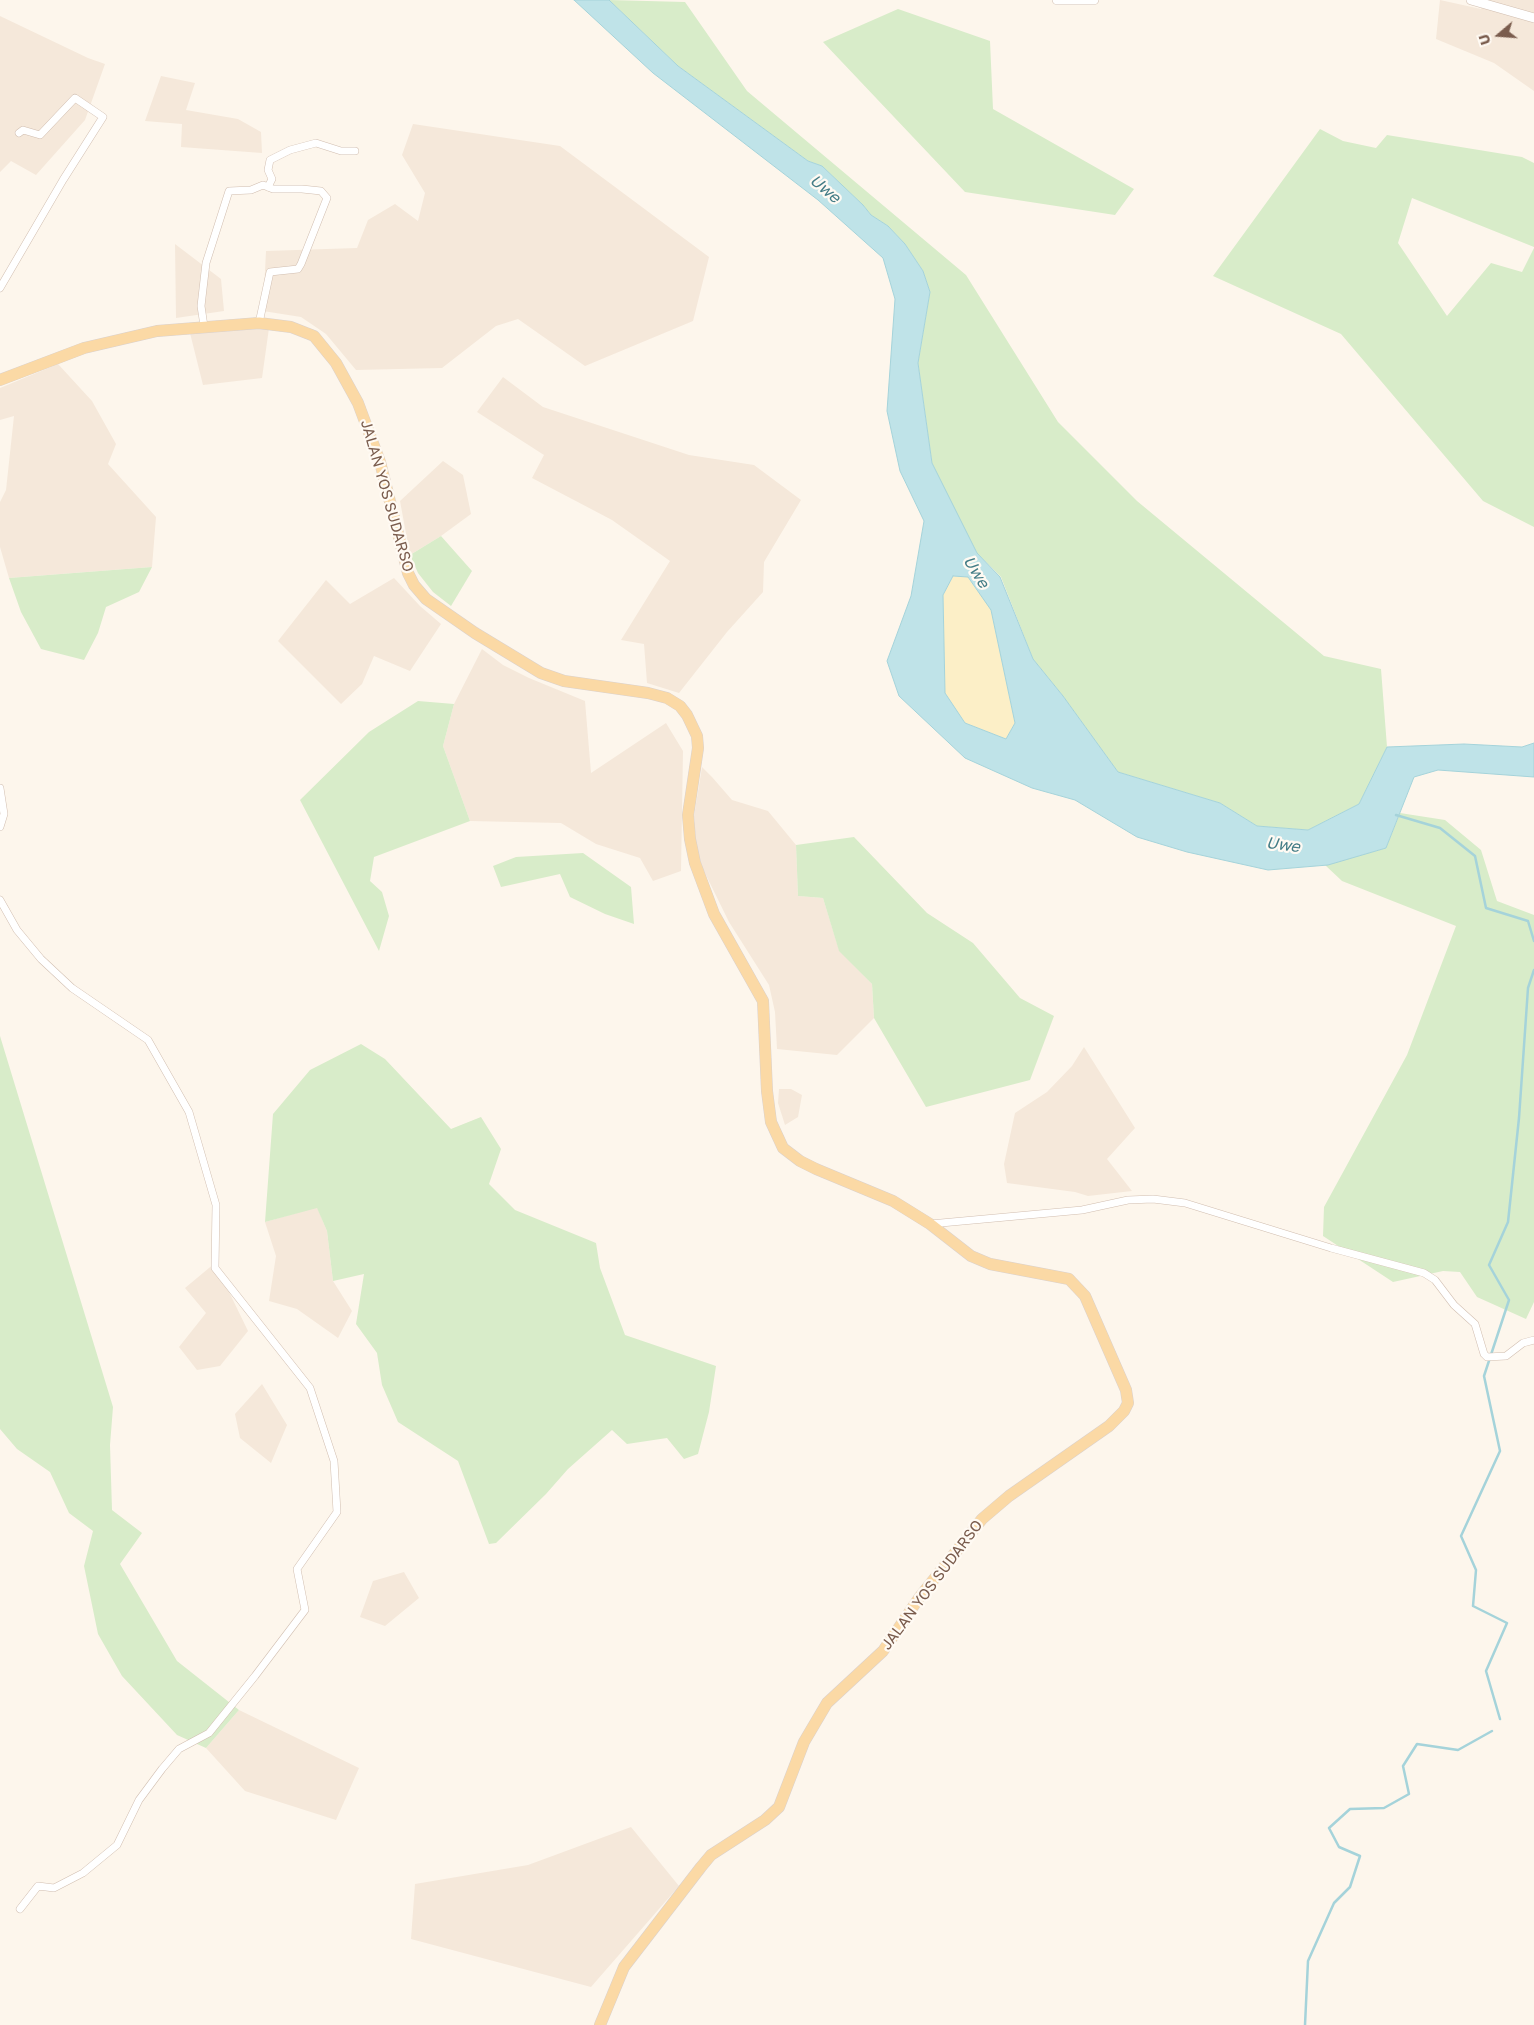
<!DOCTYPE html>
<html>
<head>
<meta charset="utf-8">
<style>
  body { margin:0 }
  #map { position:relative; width:1534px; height:2025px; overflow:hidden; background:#fdf6ec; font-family:"Golos Text",sans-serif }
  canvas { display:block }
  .north { position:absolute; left:1474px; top:10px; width:50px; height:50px; -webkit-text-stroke:4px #fffaf3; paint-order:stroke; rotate:252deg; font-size:14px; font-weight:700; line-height:20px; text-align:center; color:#7a5c4d }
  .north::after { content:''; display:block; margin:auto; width:18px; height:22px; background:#7a5c4d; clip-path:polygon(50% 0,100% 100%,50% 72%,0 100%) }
</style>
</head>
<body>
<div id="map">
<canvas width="1534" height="2025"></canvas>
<div class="north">U</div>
</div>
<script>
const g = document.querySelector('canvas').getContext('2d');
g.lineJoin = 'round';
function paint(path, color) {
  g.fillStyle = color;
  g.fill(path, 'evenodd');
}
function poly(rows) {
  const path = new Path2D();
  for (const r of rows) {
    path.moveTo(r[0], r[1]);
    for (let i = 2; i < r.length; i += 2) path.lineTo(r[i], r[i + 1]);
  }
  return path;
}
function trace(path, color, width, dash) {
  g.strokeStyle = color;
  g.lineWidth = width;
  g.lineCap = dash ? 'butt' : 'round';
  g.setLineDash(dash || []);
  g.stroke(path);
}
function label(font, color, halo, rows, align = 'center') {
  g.font = font + ' "Golos Text",sans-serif';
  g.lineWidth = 4.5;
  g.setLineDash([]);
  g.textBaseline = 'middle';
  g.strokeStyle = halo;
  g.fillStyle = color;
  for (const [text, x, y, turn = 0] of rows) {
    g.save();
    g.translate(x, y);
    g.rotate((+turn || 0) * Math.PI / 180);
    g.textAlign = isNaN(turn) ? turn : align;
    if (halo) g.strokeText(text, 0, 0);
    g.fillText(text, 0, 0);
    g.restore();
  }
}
paint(poly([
  [1440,0,1481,9,1482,0,1534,0,1534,91,1494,63,1436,39],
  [0,16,88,58,105,64,85,120,36,175,11,161,0,172],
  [161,76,195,83,186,110,238,119,261,132,262,153,181,147,182,124,145,121],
  [413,124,560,146,709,257,693,321,585,366,518,319,496,326,442,368,356,370,326,334,301,317,263,311,266,251,357,248,368,220,395,204,418,221,425,193,402,155],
  [175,244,221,279,224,311,176,318],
  [269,328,262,378,203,385,190,333],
  [58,364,92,401,116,444,108,464,156,517,152,567,9,578,0,547,0,502,6,490,14,416,0,420,0,388],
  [503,377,543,407,689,455,754,465,801,500,764,562,763,592,727,632,679,693,647,683,644,644,621,640,670,561,612,520,532,478,544,455,477,412],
  [443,461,463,475,471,514,441,536,410,555,400,501],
  [394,578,420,606,441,624,410,671,374,656,362,684,341,704,278,641,326,580,350,604],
  [482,649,503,665,529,678,585,701,591,773,666,723,683,751,681,871,653,881,640,858,596,844,561,823,470,821,443,746,454,704],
  [702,767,712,777,732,800,768,811,796,845,798,896,823,898,839,950,872,984,874,1018,837,1055,777,1049,775,1012,769,985,729,922,702,867,696,845,694,816],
  [1084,1047,1135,1128,1107,1159,1132,1191,1088,1196,1075,1192,1007,1183,1004,1164,1015,1113,1047,1092,1072,1066],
  [779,1089,791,1089,802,1095,798,1117,785,1125,778,1103],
  [317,1207,327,1231,333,1281,352,1311,338,1338,297,1309,269,1301,276,1256,265,1222],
  [215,1263,248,1331,220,1366,197,1370,179,1347,206,1313,185,1288],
  [262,1384,287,1425,271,1463,240,1438,235,1414],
  [404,1572,419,1598,385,1626,360,1617,373,1581],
  [239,1710,359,1768,336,1820,245,1791,206,1748],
  [631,1827,679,1886,591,1987,411,1939,415,1884,528,1865]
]), '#f5e8da');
paint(poly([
  [609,0,685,2,747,91,966,275,1058,422,1137,501,1324,656,1381,669,1387,747,1359,804,1308,830,1257,826,1220,803,1118,772,1063,696,1033,659,1001,577,977,553,953,509,932,463,918,363,930,292,923,271,905,244,888,226,871,215,863,205,822,166,808,161,678,66],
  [898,9,990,41,993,109,1134,189,1115,215,965,192,823,42],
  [1320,129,1343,141,1376,148,1387,135,1522,157,1534,163,1534,247,1412,198,1398,243,1447,316,1491,263,1522,272,1534,248,1534,527,1483,501,1341,334,1213,276],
  [441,536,472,571,451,606,433,592,418,573,410,555],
  [152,567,139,592,106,607,98,633,84,660,41,649,21,612,9,578],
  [418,701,454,704,443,746,470,821,374,857,370,881,382,892,389,916,379,951,300,800,369,732],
  [1400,813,1445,820,1481,850,1497,901,1534,915,1534,1302,1526,1319,1477,1297,1460,1272,1443,1271,1393,1282,1323,1236,1324,1207,1407,1055,1456,926,1342,881,1325,865,1386,848],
  [854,837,927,913,973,943,1020,998,1054,1016,1030,1080,926,1107,874,1018,872,984,839,951,823,898,798,896,796,845],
  [583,853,631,887,634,924,605,914,570,897,560,874,501,887,493,866,516,857],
  [0,1036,113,1407,110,1445,112,1510,142,1533,120,1564,177,1661,239,1710,206,1748,177,1735,122,1676,98,1634,84,1566,93,1531,69,1513,50,1472,17,1449,0,1429],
  [361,1044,385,1059,451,1129,481,1117,501,1149,489,1184,515,1210,596,1243,600,1268,625,1335,716,1366,709,1412,698,1454,684,1459,667,1438,627,1444,612,1430,568,1469,546,1494,496,1543,489,1544,458,1461,398,1422,382,1385,377,1353,356,1324,364,1274,333,1281,327,1231,317,1208,265,1222,273,1114,310,1070]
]), '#d8ecc9');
paint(poly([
  [953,576,968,577,991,609,1015,723,1006,739,965,723,945,693,943,595]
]), '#fcefc7');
const water = poly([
  [574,0,609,0,678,66,808,161,822,166,863,205,871,215,888,226,905,244,923,271,930,292,918,363,932,463,977,553,1000,577,1033,659,1063,696,1118,772,1220,803,1257,826,1308,830,1359,804,1387,747,1464,744,1522,747,1534,743,1534,777,1438,770,1414,777,1386,848,1328,865,1268,870,1187,852,1137,837,1075,800,1032,788,965,758,899,696,887,661,911,596,924,521,900,471,887,411,895,299,883,258,818,200,653,73,574,0],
  [953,576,968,577,991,610,1015,723,1006,739,965,723,945,693,943,595,953,576]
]);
paint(water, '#bfe3e8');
trace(water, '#a5d3da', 1);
trace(poly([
  [1396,815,1440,828,1475,856,1486,908,1528,921,1534,941],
  [1500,1719,1486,1671,1507,1623,1473,1606,1476,1570,1461,1536,1500,1451,1484,1376,1509,1300,1489,1265,1508,1222,1519,1118,1528,988,1534,970],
  [1305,2025,1308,1961,1334,1903,1350,1887,1360,1856,1339,1847,1329,1828,1350,1809,1384,1808,1409,1794,1403,1766,1417,1744,1458,1750,1492,1731]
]), '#a5d3da', 2.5);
const minor = poly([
  [268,187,272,179,268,170,270,160,290,150,316,143,341,151,355,151],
  [0,288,63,180,103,117,75,98,40,135,23,130,19,133],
  [204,326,201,306,206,263,229,191,251,190,263,185,273,189,302,189,321,191,327,198,301,264,298,269,270,272,259,323],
  [0,788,4,814,0,827],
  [0,900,17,930,41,959,72,988,148,1040,189,1112,216,1205,215,1268,310,1388,334,1461,337,1512,297,1569,305,1610,255,1676,209,1733,179,1749,162,1769,139,1800,117,1845,83,1873,54,1888,38,1886,20,1909],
  [930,1224,1082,1210,1128,1200,1153,1199,1185,1203,1331,1248,1424,1273,1435,1280,1454,1305,1475,1324,1484,1354,1487,1357,1506,1356,1523,1343,1534,1340]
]);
const tertiary = poly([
  [1057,0,1094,0],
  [1471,0,1534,18]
]);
const primary = poly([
  [0,380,84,348,157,331,259,323,291,327,314,336,336,363,358,403,380,462,408,573,414,585,426,599,475,633,541,673,564,681,648,693,667,698,680,706,687,715,697,736,698,748,688,815,690,839,695,863,714,914,763,1001,767,1091,771,1122,783,1148,800,1161,816,1169,893,1201,930,1224,971,1256,990,1264,1069,1279,1085,1296,1126,1390,1128,1403,1124,1411,1109,1426,1009,1496,982,1519,919,1598,883,1651,827,1703,804,1742,779,1807,765,1820,711,1855,701,1867,624,1967,600,2025]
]);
trace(minor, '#d1beb0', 8);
trace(tertiary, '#d1beb0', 10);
trace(primary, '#dad1cd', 12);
trace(minor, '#fff', 7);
trace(tertiary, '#fff', 9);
trace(primary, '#fbd9a5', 11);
label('15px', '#7a5c4d', '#fffaf3', [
  ["JALAN YOS SUDARSO",387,496,74],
  ["JALAN YOS SUDARSO",932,1585,-53]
]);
label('italic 16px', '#437c86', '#fffaf3', [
  ["Uwe",825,189,40],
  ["Uwe",976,572,58],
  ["Uwe",1283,845,8]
]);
</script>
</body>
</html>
